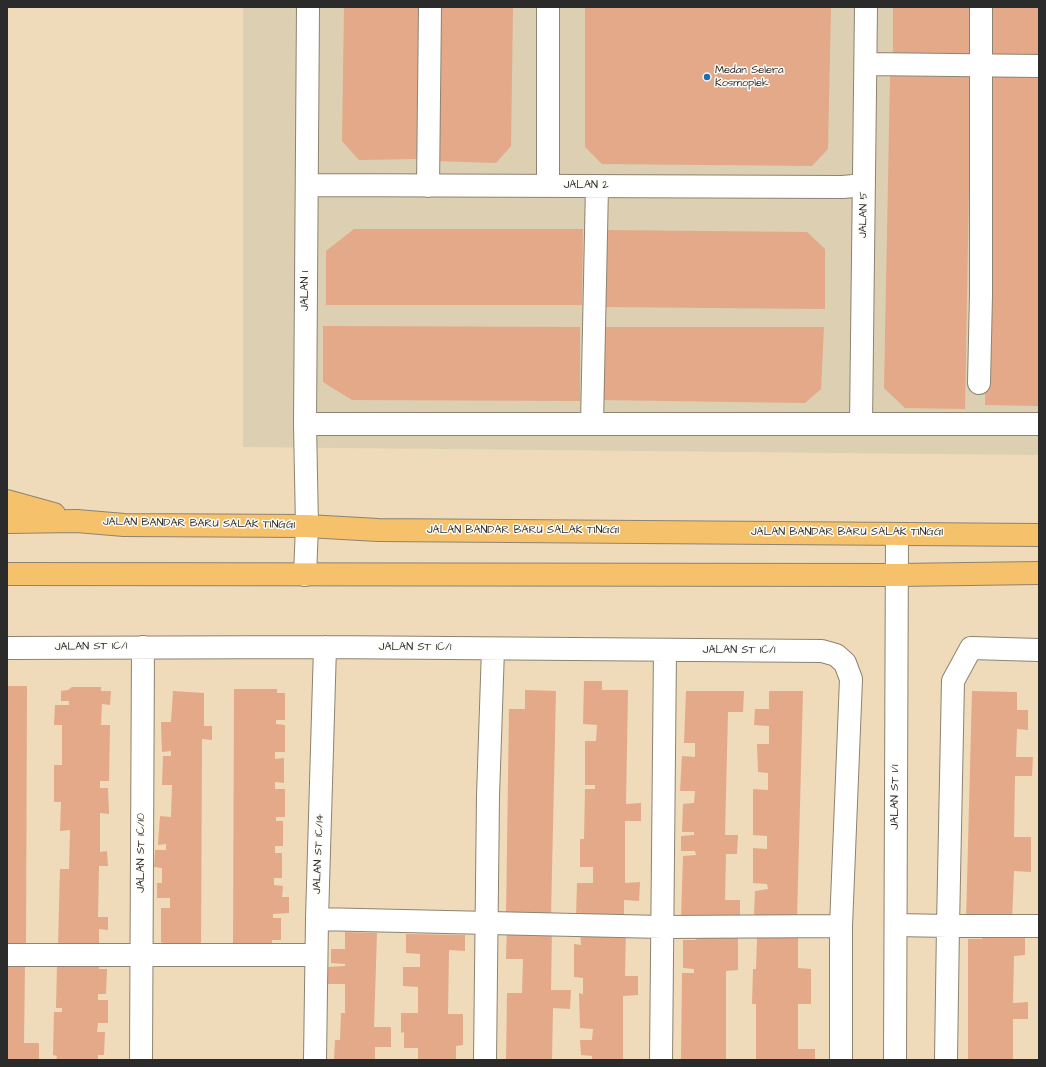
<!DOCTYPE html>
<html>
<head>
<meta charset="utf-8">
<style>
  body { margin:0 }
  #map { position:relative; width:1046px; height:1067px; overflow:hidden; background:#efdbb9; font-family:"Architects Daughter",sans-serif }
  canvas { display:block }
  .frame { position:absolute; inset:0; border:8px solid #2b2b2b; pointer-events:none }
</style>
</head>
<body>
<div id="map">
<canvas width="1046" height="1067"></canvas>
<div class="frame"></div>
</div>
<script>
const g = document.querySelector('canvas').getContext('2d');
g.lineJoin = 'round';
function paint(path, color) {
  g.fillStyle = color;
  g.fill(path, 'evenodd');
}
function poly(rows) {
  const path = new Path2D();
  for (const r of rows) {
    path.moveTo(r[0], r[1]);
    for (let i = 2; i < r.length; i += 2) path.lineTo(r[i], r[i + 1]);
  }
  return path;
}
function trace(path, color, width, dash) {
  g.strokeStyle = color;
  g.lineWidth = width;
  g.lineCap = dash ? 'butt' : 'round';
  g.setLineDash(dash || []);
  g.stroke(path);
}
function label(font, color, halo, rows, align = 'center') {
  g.font = font + ' "Architects Daughter",sans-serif';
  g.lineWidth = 3;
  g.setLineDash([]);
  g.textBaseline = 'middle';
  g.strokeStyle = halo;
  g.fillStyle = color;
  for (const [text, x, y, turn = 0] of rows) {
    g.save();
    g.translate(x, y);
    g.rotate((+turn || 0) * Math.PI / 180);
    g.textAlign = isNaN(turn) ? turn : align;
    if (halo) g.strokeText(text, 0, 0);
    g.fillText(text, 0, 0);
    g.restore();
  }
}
paint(poly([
  [243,7,1039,7,1039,455,243,447]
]), '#ddcfb1');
paint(poly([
  [344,7,418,7,418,159,359,160,342,141],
  [439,7,513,7,511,146,496,163,437,161],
  [585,7,831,7,828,149,812,166,602,164,585,147],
  [893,7,972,7,972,57,893,57],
  [987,7,1039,7,1039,58,987,57],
  [989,73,1039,73,1039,406,985,405],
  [890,76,971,77,965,409,905,408,884,388],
  [354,229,583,229,582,305,326,305,326,251],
  [603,230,807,232,825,249,825,309,602,307],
  [323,326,580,327,580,401,352,400,323,382],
  [601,327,824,327,821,389,805,403,599,400],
  [584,681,602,681,602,690,628,690,626,804,641,803,641,821,625,821,625,883,640,882,639,901,624,900,624,918,576,918,577,883,593,883,593,867,580,867,580,839,584,839,585,789,595,789,595,785,585,785,585,741,596,741,597,725,583,724],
  [7,686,27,686,26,945,7,944],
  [72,687,101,687,101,691,111,691,110,705,102,704,101,725,110,725,109,781,100,781,100,788,108,788,109,814,100,813,100,852,107,851,108,866,99,866,98,917,108,917,108,930,99,929,99,946,58,946,60,869,69,869,70,830,60,831,61,802,54,802,54,765,62,765,62,725,54,725,55,705,69,705,69,701,61,701,61,691,68,690],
  [234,689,277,689,277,693,285,693,285,720,276,720,276,724,285,725,285,752,275,752,275,759,284,758,284,783,275,782,275,789,285,789,285,817,276,817,276,821,283,821,283,846,275,846,275,853,282,853,282,878,274,878,274,885,283,886,282,897,289,897,289,913,273,914,273,918,281,918,281,940,272,940,272,946,233,947],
  [525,690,556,691,551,915,506,916,509,709,525,709],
  [173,691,204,693,204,726,212,726,212,740,202,739,201,946,171,947,161,942,161,908,170,908,170,898,157,898,157,883,162,883,162,868,154,867,155,850,166,850,166,844,158,845,160,816,171,817,172,785,162,785,163,756,171,756,171,751,162,752,161,722,171,722],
  [686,691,744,691,743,712,728,712,725,835,738,835,737,854,726,854,725,900,740,900,740,917,681,919,683,856,696,855,695,851,681,851,681,836,694,835,694,832,682,832,683,804,694,803,695,791,680,791,682,756,695,757,695,743,684,743],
  [769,691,803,691,797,919,754,916,755,891,768,889,767,884,753,883,753,848,767,849,767,836,753,835,753,789,768,790,768,773,758,772,757,744,769,744,769,726,754,725,755,709,769,709],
  [972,691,1017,692,1017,710,1028,710,1028,730,1017,729,1016,757,1033,757,1032,776,1015,776,1014,837,1031,837,1031,872,1014,871,1012,921,966,921],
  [507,925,552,926,551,990,571,990,570,1009,553,1008,552,1060,506,1060,507,993,522,993,523,959,506,959],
  [626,928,625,976,638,976,638,995,623,996,623,1060,592,1060,592,1056,581,1055,580,1040,592,1040,593,1029,580,1028,579,993,583,994,583,978,574,977,574,944,581,945,580,929],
  [345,932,377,933,374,1027,391,1027,391,1047,375,1047,375,1060,334,1060,335,1040,340,1040,341,1013,345,1013,345,984,327,984,327,967,345,966,345,964,331,963,331,949,345,949],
  [406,934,465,935,465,951,449,950,448,1014,463,1014,463,1045,456,1046,456,1060,418,1060,418,1048,404,1048,404,1032,401,1033,401,1013,418,1013,418,987,403,986,403,967,420,967,420,954,406,953],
  [769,934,798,934,798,968,811,969,811,1004,798,1004,798,1049,815,1049,815,1060,756,1060,756,1004,752,1004,753,969,756,969,757,938,769,938],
  [702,935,738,935,738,970,726,971,726,1060,681,1060,682,973,694,973,694,969,683,968,683,940,695,940],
  [982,936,1025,936,1025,955,1014,956,1013,1003,1028,1002,1028,1019,1013,1019,1013,1060,968,1060,968,939,982,939],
  [7,963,25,963,24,1043,39,1043,39,1060,7,1060],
  [99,964,99,969,107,969,106,994,98,994,98,1000,108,1000,108,1023,98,1023,97,1032,105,1032,104,1055,98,1055,98,1060,56,1060,57,1056,53,1055,54,1012,62,1012,62,1008,56,1008,57,965]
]), '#e3a988');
const minor = poly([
  [548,7,548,186],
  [866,64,1039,66],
  [307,185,843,187,864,185],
  [428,186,430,7],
  [979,383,981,295,981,7],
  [305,424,1039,424],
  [592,424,597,186],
  [861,424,866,7],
  [305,575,307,526,305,424,308,7],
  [7,648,325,647,822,651,836,655,845,663,851,679,841,926,841,1060],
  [1039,650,971,648,953,681,948,926,1039,926],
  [317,919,662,927,841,926],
  [896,925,948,926,946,1060],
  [7,955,316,955],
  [141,1060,143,647],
  [315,1060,317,919,325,647],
  [485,1060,488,796,493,649],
  [661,1060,665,650],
  [895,1060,897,534]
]);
const major = poly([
  [7,501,54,514],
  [7,522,77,521,124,525,307,526,378,530,1039,535],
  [7,574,897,575,1039,573]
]);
trace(minor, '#8d8372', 24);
trace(major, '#8d8372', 24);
trace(minor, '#fff', 22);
trace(major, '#f6c16b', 22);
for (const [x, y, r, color] of [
  [707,77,4,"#1f6fb2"]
]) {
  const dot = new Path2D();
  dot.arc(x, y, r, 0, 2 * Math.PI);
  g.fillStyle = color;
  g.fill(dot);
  trace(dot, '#fdfcf7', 1.5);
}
label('11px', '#2b2b2b', '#fdfcf7', [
  ["Medan Selera",715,71],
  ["Kosmoplek",715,84]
], 'left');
label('11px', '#2b2b2b', '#fdfcf7', [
  ["JALAN 2",586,186],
  ["JALAN 5",864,215,-89],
  ["JALAN 1",306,291,-90],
  ["JALAN BANDAR BARU SALAK TINGGI",199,524,1],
  ["JALAN BANDAR BARU SALAK TINGGI",523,531],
  ["JALAN BANDAR BARU SALAK TINGGI",847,533],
  ["JALAN ST 1C/1",91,647,-1],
  ["JALAN ST 1C/1",415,648],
  ["JALAN ST 1C/1",739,651],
  ["JALAN ST 1/1",896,797,-90],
  ["JALAN ST 1C/10",142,853,-90],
  ["JALAN ST 1C/14",319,854,-88]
]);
</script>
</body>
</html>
